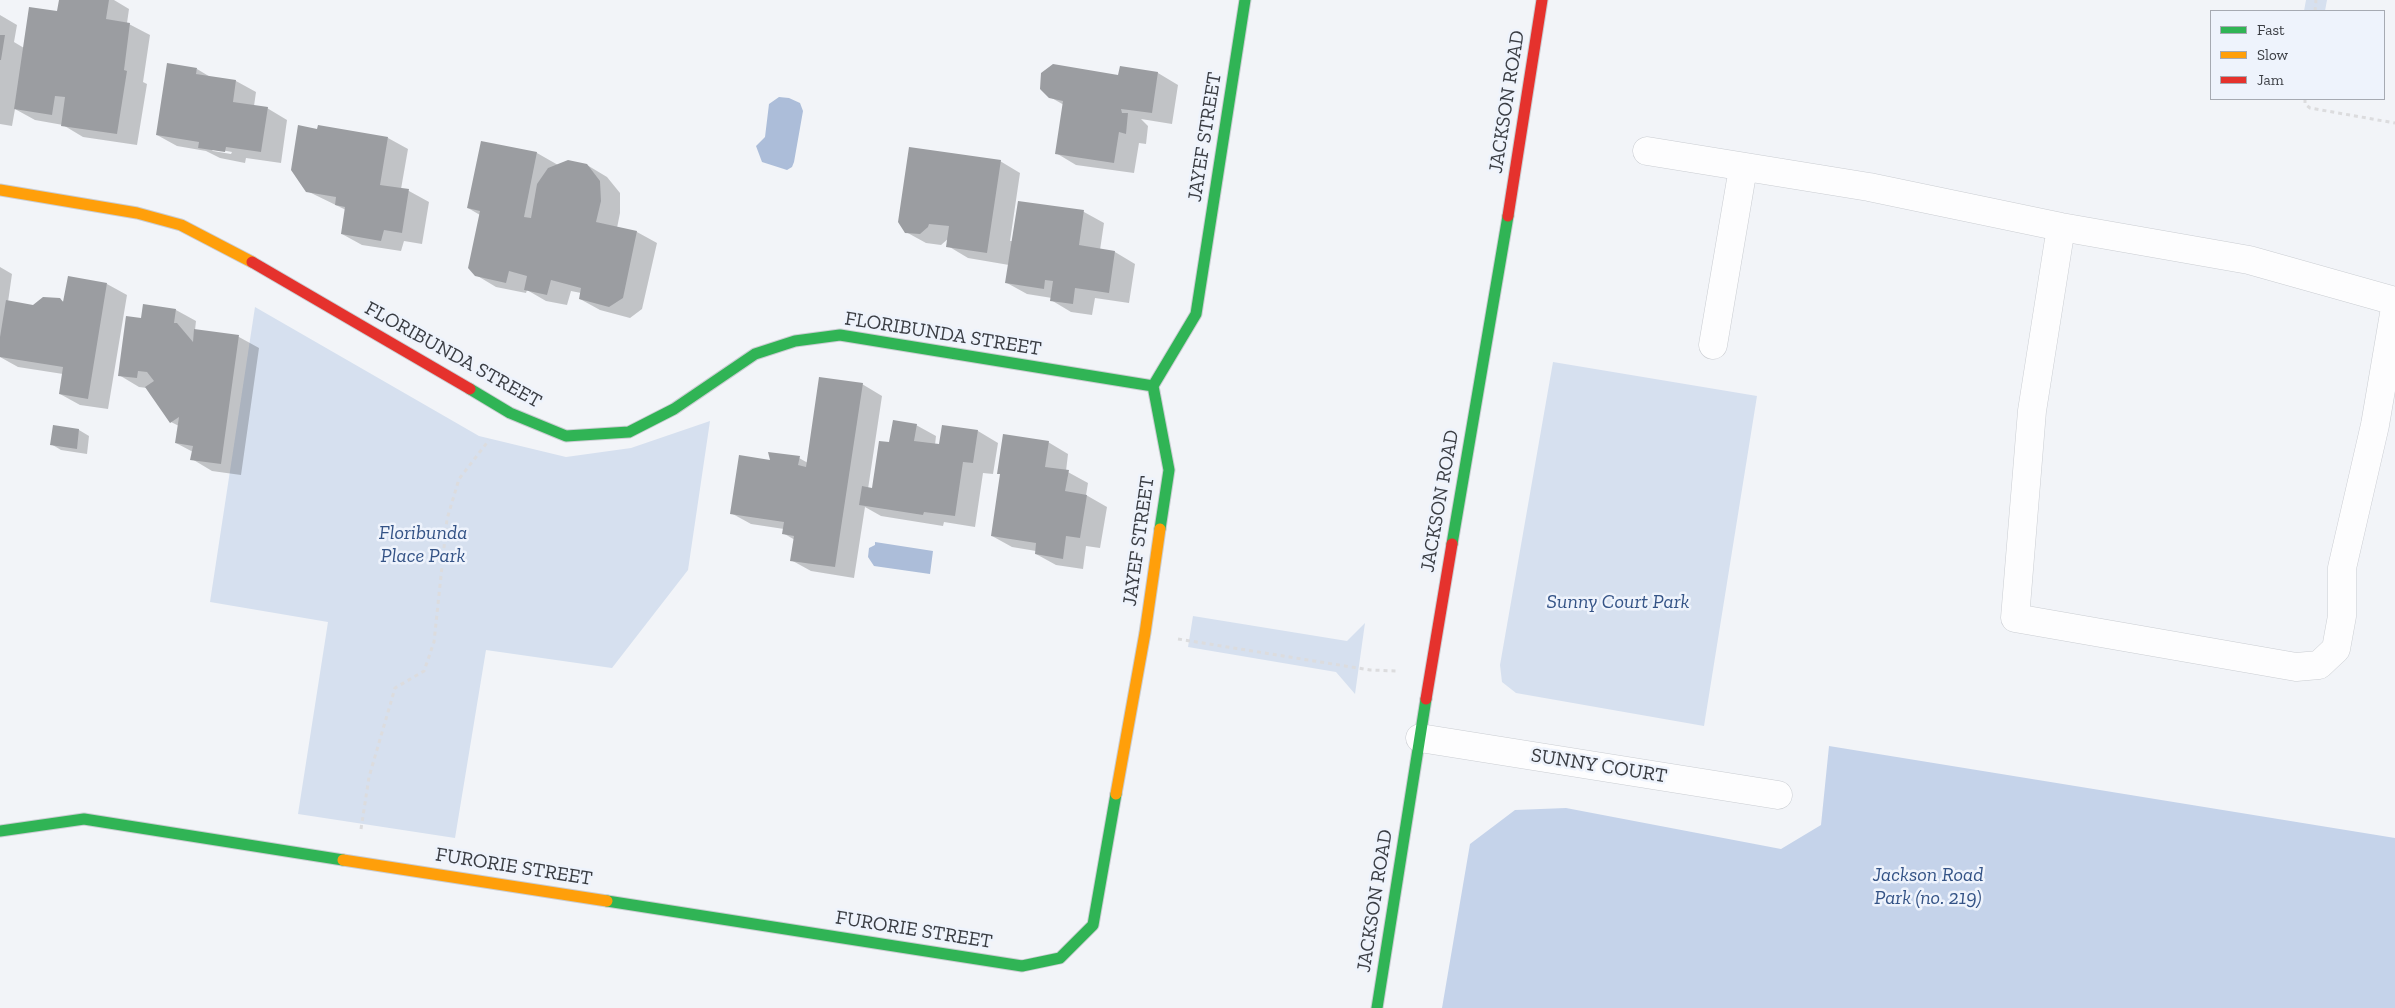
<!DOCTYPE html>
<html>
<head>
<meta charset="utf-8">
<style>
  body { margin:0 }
  #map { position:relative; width:2395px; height:1008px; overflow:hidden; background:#f2f4f8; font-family:"Zilla Slab",serif }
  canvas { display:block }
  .legend { position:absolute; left:2210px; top:10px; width:175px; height:90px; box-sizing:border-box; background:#eef3fc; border:1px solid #a6aab2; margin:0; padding:6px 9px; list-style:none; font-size:15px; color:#3a3d43 }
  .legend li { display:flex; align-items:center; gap:10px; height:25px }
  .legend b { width:25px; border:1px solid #a6aab2 }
</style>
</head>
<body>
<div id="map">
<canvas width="2395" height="1008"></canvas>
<ul class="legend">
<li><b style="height:6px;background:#30b455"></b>Fast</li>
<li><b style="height:6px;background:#ff9f0a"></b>Slow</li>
<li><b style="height:6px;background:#e5322d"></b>Jam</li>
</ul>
</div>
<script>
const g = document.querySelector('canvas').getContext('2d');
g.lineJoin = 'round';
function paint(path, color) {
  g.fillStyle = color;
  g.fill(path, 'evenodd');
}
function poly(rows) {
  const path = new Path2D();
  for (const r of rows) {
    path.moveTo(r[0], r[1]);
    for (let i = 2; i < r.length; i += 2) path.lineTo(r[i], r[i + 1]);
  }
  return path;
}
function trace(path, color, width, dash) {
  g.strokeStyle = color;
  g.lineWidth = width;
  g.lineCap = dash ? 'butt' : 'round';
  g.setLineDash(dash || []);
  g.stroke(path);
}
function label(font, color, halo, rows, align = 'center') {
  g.font = font + ' "Zilla Slab",serif';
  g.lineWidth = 5;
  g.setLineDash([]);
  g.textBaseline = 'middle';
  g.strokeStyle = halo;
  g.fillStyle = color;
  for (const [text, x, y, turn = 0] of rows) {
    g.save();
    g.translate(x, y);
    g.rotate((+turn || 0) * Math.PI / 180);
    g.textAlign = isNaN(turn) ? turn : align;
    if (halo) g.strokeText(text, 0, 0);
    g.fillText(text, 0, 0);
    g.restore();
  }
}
paint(poly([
  [2306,0,2327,0,2325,11,2304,11],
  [255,307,479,436,566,457,631,448,710,421,688,570,612,668,486,650,455,838,298,814,328,622,210,602],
  [1553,362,1757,396,1704,726,1516,693,1502,682,1500,665],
  [1193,616,1347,641,1365,623,1355,694,1336,672,1188,647]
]), '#d6e0ef');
paint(poly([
  [1829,746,2395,838,2395,1008,1442,1008,1470,844,1515,810,1566,808,1781,849,1821,825]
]), '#c5d3ea');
paint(poly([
  [779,97,789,98,800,103,803,111,794,162,792,167,787,170,762,162,756,146,765,137,769,104],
  [875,542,933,551,930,574,874,566,868,557,869,548,875,545]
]), '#acbdd9');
paint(poly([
  [60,0,114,0,129,9,127,23,150,35,143,82,147,84,137,145,83,137,63,125,35,120,15,109,12,126,0,124,0,15,17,25,14,42,24,48,58,12],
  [1121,67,1158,73,1178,85,1172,124,1141,119,1148,126,1146,144,1139,143,1134,173,1076,165,1056,153,1064,105,1050,97,1119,77],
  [197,69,212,78,236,81,256,92,254,106,267,108,287,120,281,163,246,158,245,163,220,158,206,151,177,146,157,135],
  [210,148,232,152,231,154,213,151],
  [388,138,408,149,401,189,409,191,429,202,422,244,404,241,401,251,362,245,342,234,346,210,307,191],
  [482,142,537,153,558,165,587,165,607,177,620,193,620,213,617,228,637,232,657,243,642,309,630,318,600,310,580,299,581,293,571,291,567,305,546,301,527,290,526,293,496,287,476,275,480,215,468,208],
  [1000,161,1020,173,1010,241,1013,241,1019,202,1084,212,1104,223,1100,250,1115,252,1135,264,1129,303,1095,298,1092,315,1071,312,1051,300,1052,298,1027,294,1007,283,1009,265,968,258,948,246,949,238,941,245,926,243,906,232],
  [0,267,12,274,8,302,33,306,59,299,64,302,107,284,127,295,108,409,80,405,60,394,63,374,18,367,0,357],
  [176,310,196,321,195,330,239,337,259,348,241,475,212,471,192,459,193,452,176,443,179,426,171,422,147,388,139,387,119,375,142,320],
  [862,384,882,396,868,489,873,490,890,443,916,425,936,436,935,445,940,446,978,431,998,443,993,474,983,473,975,527,944,522,943,526,881,516,865,507,854,578,811,571,791,560,795,540,783,533,784,529,751,524,731,513,771,461,799,458,808,463],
  [55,427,79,430,89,436,87,454,61,450,51,444],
  [1048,442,1068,454,1066,471,1088,483,1086,495,1107,507,1100,548,1086,546,1083,569,1056,565,1036,554,1036,551,1012,547,992,536]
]), '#0003');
paint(poly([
  [59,0,109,0,106,19,130,23,124,70,127,71,117,134,61,126,65,97,55,96,52,115,14,109,29,7,57,11],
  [0,35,5,35,1,60,0,60],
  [167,63,197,68,196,74,236,80,233,102,268,107,261,152,226,147,225,152,198,148,199,142,156,135],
  [1053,64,1118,75,1120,66,1158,72,1152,113,1121,109,1122,113,1128,113,1126,134,1119,132,1114,163,1055,154,1063,101,1049,98,1040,89,1041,73],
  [298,125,317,129,318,125,388,137,380,185,409,189,402,233,384,230,381,241,341,234,345,207,335,205,336,197,306,192,291,170],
  [481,141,537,152,524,217,531,218,537,184,548,168,568,160,587,164,600,181,601,201,596,222,637,231,623,298,609,307,579,299,581,288,551,280,547,295,524,290,527,276,509,271,506,283,475,276,468,268,480,211,467,208],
  [909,147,1001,160,987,253,946,247,949,226,929,224,928,227,920,234,905,233,898,222],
  [1018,201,1084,210,1079,245,1115,251,1109,293,1075,288,1073,304,1050,301,1053,281,1045,280,1044,289,1005,283],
  [68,276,107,283,88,399,59,394,63,367,0,357,0,337,6,300,33,305,43,297,60,298,63,302],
  [143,304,176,309,174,323,177,323,193,342,194,329,239,335,221,464,190,460,193,446,175,443,179,417,170,423,145,387,154,381,147,372,138,371,137,378,118,376,126,316,141,318],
  [819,377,863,383,835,567,790,561,794,536,782,534,784,522,730,514,739,455,770,460,768,452,800,456,798,465,806,467],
  [893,420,917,424,914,441,939,444,942,425,978,430,973,463,963,462,955,516,924,512,923,515,859,505,862,486,872,488,879,441,889,442],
  [53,425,79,429,77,449,50,445],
  [1003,434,1049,441,1045,467,1069,470,1065,491,1087,495,1080,538,1066,536,1063,559,1035,554,1036,543,991,536,1000,474,997,474]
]), '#9b9da1');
const street = poly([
  [1647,151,1869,187,2061,227,2249,260,2395,301],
  [2061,227,2032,411,2015,618,2296,667,2319,665,2336,649,2342,616,2342,568,2375,425,2395,308],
  [1713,345,1743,168],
  [1420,738,1778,795]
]);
const fast = poly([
  [470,389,510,413,566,436,629,432,674,409,755,354,795,341,840,335,1153,386],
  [1160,529,1169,470,1153,386,1196,314,1245,0],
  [1452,544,1508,216],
  [0,831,84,819,343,860],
  [607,901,1022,966,1060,958,1093,925,1116,794],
  [1377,1008,1426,699]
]);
const slow = poly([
  [0,190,137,213,181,225,252,262],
  [1116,794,1145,633,1160,529],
  [343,860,607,901]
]);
const jam = poly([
  [1508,216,1542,0],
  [252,262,470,389],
  [1426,699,1452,544]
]);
trace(street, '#cacdd2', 29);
trace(fast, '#cacdd2', 13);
trace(slow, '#cacdd2', 13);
trace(jam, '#cacdd2', 13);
trace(poly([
  [2315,11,2316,0],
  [2305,99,2305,104,2310,108,2395,123],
  [1178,639,1370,670,1397,671],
  [361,829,369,777,395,688,424,671,434,642,447,519,459,479,489,440]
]), '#dcdcde', 3, [4, 4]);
trace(street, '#fdfdfe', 28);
trace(fast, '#30b455', 11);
trace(slow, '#ff9f0a', 11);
trace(jam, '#e5322d', 11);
label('20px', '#3a3d43', '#eef3fc', [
  ["JACKSON ROAD",1507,102,-81],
  ["JAYEF STREET",1205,137,-81],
  ["FLORIBUNDA STREET",943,334,9],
  ["FLORIBUNDA STREET",453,355,29],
  ["JACKSON ROAD",1440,501,-80],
  ["JAYEF STREET",1139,541,-82],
  ["SUNNY COURT",1599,766,9],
  ["FURORIE STREET",514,867,9],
  ["JACKSON ROAD",1375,901,-81],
  ["FURORIE STREET",914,930,9]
]);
label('italic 20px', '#345386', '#eef3fc', [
  ["Floribunda",423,533],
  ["Place Park",423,556],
  ["Sunny Court Park",1618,602],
  ["Jackson Road",1928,875],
  ["Park (no. 219)",1928,898]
]);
</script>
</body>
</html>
